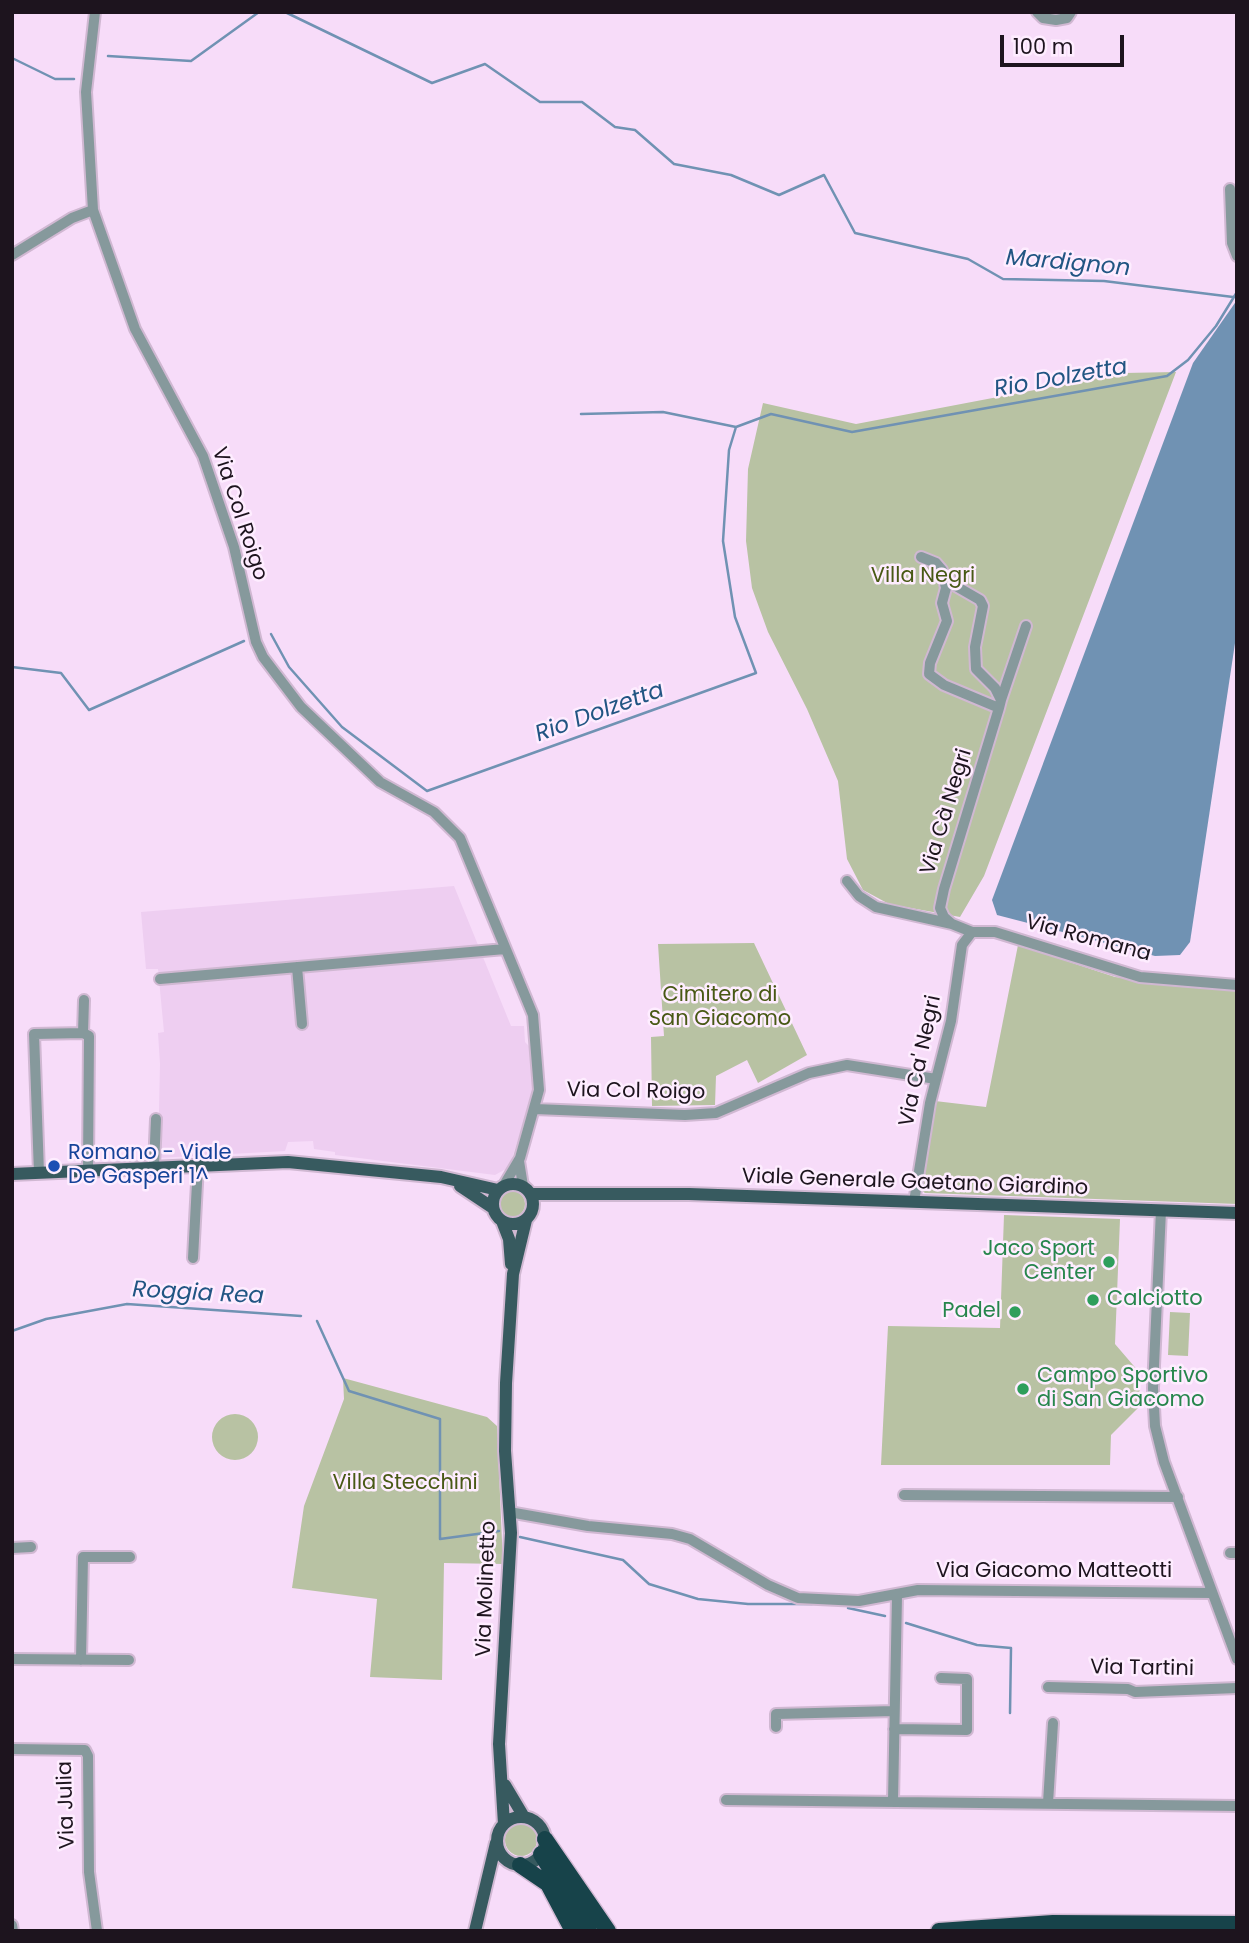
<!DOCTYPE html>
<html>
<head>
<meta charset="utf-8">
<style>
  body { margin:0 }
  #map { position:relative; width:1249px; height:1943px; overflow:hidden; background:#f7dcf9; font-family:Poppins,sans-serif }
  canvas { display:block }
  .frame { position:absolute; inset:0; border:14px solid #1d141e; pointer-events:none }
  .scale { position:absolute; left:1000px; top:35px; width:124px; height:32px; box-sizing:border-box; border:4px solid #1d141e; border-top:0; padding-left:9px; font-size:21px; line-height:24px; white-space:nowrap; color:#1d141e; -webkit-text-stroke:5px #feedff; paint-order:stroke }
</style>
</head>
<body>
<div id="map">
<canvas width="1249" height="1943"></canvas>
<div class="frame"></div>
<div class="scale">100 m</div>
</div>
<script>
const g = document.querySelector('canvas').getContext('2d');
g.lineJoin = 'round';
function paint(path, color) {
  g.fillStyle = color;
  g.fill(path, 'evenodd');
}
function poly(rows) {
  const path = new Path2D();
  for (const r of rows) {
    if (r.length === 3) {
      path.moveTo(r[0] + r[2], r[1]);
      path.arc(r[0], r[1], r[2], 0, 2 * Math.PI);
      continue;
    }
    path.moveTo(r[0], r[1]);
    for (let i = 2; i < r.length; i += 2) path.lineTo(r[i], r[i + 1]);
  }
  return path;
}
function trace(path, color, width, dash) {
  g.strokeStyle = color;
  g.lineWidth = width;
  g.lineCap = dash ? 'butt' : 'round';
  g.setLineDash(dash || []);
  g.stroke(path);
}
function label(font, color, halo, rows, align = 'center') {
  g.font = font + ' Poppins,sans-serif';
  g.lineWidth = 5;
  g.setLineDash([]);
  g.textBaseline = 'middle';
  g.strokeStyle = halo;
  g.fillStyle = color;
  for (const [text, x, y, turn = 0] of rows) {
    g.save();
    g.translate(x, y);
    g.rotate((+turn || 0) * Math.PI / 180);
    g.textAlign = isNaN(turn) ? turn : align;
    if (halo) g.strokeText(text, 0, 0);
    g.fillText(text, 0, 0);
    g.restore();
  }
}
paint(poly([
  [454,886,511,1026,524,1026,525,1042,532,1049,532,1095,508,1171,504,1170,495,1175,335,1155,335,1152,314,1149,313,1141,288,1142,285,1151,158,1158,160,1064,158,1033,164,1032,158,969,146,969,141,912]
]), '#eecef1');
paint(poly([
  [1176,372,984,876,960,917,889,904,863,890,847,859,838,781,807,709,768,632,752,588,746,541,748,469,763,403,856,424,1124,373],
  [754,943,807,1055,758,1083,747,1060,716,1076,715,1105,652,1106,651,1037,664,1036,658,944],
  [1018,945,1115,977,1237,989,1237,1204,925,1193,921,1190,935,1101,986,1107],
  [512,1204,13],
  [1004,1215,1120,1219,1115,1344,1139,1372,1140,1406,1111,1435,1110,1465,881,1465,888,1326,1000,1328],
  [1170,1312,1190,1313,1188,1356,1168,1355],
  [343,1378,487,1417,497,1426,503,1564,444,1563,442,1680,370,1677,377,1599,292,1588,304,1506,344,1399],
  [235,1437,23],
  [521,1840,16]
]), '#b8c2a3');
paint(poly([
  [1237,300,1237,630,1190,942,1180,955,1155,956,997,915,992,900,1193,363]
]), '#7092b3');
trace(poly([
  [285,12,432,83,485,64,540,102,582,102,615,127,635,130,674,164,731,175,779,195,824,175,855,233,968,259,1003,279,1104,281,1233,297],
  [108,56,191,61,259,12],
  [12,58,55,79,74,79],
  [581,414,663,412,736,427],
  [271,634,289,667,342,727,427,791,756,673,735,617,723,541,729,450,736,427,771,414,852,432,1167,376,1188,360,1216,326,1237,292],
  [12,667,61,673,89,710,244,641],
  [317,1321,349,1391,440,1419,440,1539,499,1531],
  [12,1331,46,1319,127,1304,301,1316],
  [520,1537,623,1560,649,1584,698,1599,748,1604,812,1604],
  [848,1608,885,1616],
  [906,1623,977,1645,1011,1648,1010,1713]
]), '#7092b3', 2.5);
const minor = poly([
  [95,12,86,92,93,210,135,329,203,456,234,547,256,642,263,657,301,707,380,782,434,812,460,838,533,1015,539,1090,520,1158,504,1185],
  [1037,12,1043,18,1056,20,1067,18,1071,12],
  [1230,189,1232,243,1237,256],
  [12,255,72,218,93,210],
  [921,557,936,563,942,570,946,588,942,603,947,621,930,663,929,674,944,685,999,708,944,889,940,908,944,917,952,924],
  [945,576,954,585,980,600,983,606,975,647,976,669,995,688,1001,700,999,708],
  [1001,700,1026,626],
  [847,881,859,896,876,907,952,924,972,932],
  [297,967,302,1024],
  [160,979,505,949],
  [83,1033,84,1000],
  [535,1109,685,1115,716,1113,809,1073,847,1065,936,1079],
  [519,1161,523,1186],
  [154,1166,156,1119],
  [39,1173,34,1034,83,1033,89,1036,88,1170],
  [914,1202,930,1103,951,1021,962,945,972,932,995,932,1140,977,1237,985],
  [1161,1210,1153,1388,1155,1426,1164,1462,1237,1659],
  [193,1258,198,1165],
  [904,1495,1178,1497],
  [509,1512,588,1526,672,1534,690,1539,768,1585,798,1598,859,1601,918,1590,1212,1593],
  [12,1548,31,1547],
  [1230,1553,1237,1553],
  [12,1659,129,1660],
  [81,1660,83,1557,130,1557],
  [1048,1687,1128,1689,1135,1692,1237,1688],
  [776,1727,776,1714,894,1711],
  [894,1729,967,1730,967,1679,941,1678],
  [12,1749,85,1750,88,1756,89,1872,97,1931],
  [726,1800,1237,1806],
  [893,1801,897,1596],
  [1048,1803,1053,1723],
  [12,1925,13,1931]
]);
const major = poly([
  [12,1174,288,1162,441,1177,498,1190],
  [513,1204,20],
  [460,1186,493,1208],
  [531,1194,689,1194,1237,1213],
  [502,1221,509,1239,511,1264],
  [505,1785,524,1817],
  [521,1841,24],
  [504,1824,499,1744,511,1533,505,1451,506,1383,513,1274,526,1220],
  [475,1931,496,1843]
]);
const highway = poly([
  [545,1839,608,1931],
  [541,1854,589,1931],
  [520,1865,548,1884,573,1931],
  [939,1931,1053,1923,1237,1924]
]);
trace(minor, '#d0b8d2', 14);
trace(major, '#d0b8d2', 16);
trace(highway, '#d0b8d2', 19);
trace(minor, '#86999c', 10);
trace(major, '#375a5f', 12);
trace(highway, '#17434a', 16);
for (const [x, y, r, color] of [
  [54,1166,7,"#1a4fb4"],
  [1109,1262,7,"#2e9e5b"],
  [1093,1300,7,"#2e9e5b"],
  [1015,1312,7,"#2e9e5b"],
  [1023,1389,7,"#2e9e5b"]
]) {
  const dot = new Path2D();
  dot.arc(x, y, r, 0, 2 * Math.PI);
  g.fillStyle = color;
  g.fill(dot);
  trace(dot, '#feedff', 2.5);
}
label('21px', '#1d141e', '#feedff', [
  ["Via Col Roigo",239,514,72],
  ["Via Cà Negri",947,812,-73],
  ["Via Romana",1088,939,15],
  ["Via Ca' Negri",921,1061,-78],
  ["Via Col Roigo",636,1092,1],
  ["Viale Generale Gaetano Giardino",915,1183,2],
  ["Via Giacomo Matteotti",1054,1572],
  ["Via Molinetto",487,1589,-88],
  ["Via Tartini",1142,1669,1],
  ["Via Julia",67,1805,-92]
]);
label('21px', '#485915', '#feedff', [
  ["Villa Negri",923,577],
  ["Cimitero di",720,996],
  ["San Giacomo",720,1020],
  ["Villa Stecchini",405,1484]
]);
label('21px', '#164399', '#feedff', [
  ["Romano - Viale",68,1154],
  ["De Gasperi 1^",68,1178]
], 'left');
label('21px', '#27864d', '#feedff', [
  ["Jaco Sport",1095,1250],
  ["Center",1095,1274],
  ["Calciotto",1107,1300,"left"],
  ["Padel",1001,1312],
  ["Campo Sportivo",1037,1377,"left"],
  ["di San Giacomo",1037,1401,"left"]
], 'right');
label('italic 23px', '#215583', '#feedff', [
  ["Mardignon",1068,264,5],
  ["Rio Dolzetta",1061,379,-10],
  ["Rio Dolzetta",600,713,-20],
  ["Roggia Rea",198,1294,3]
]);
</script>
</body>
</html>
